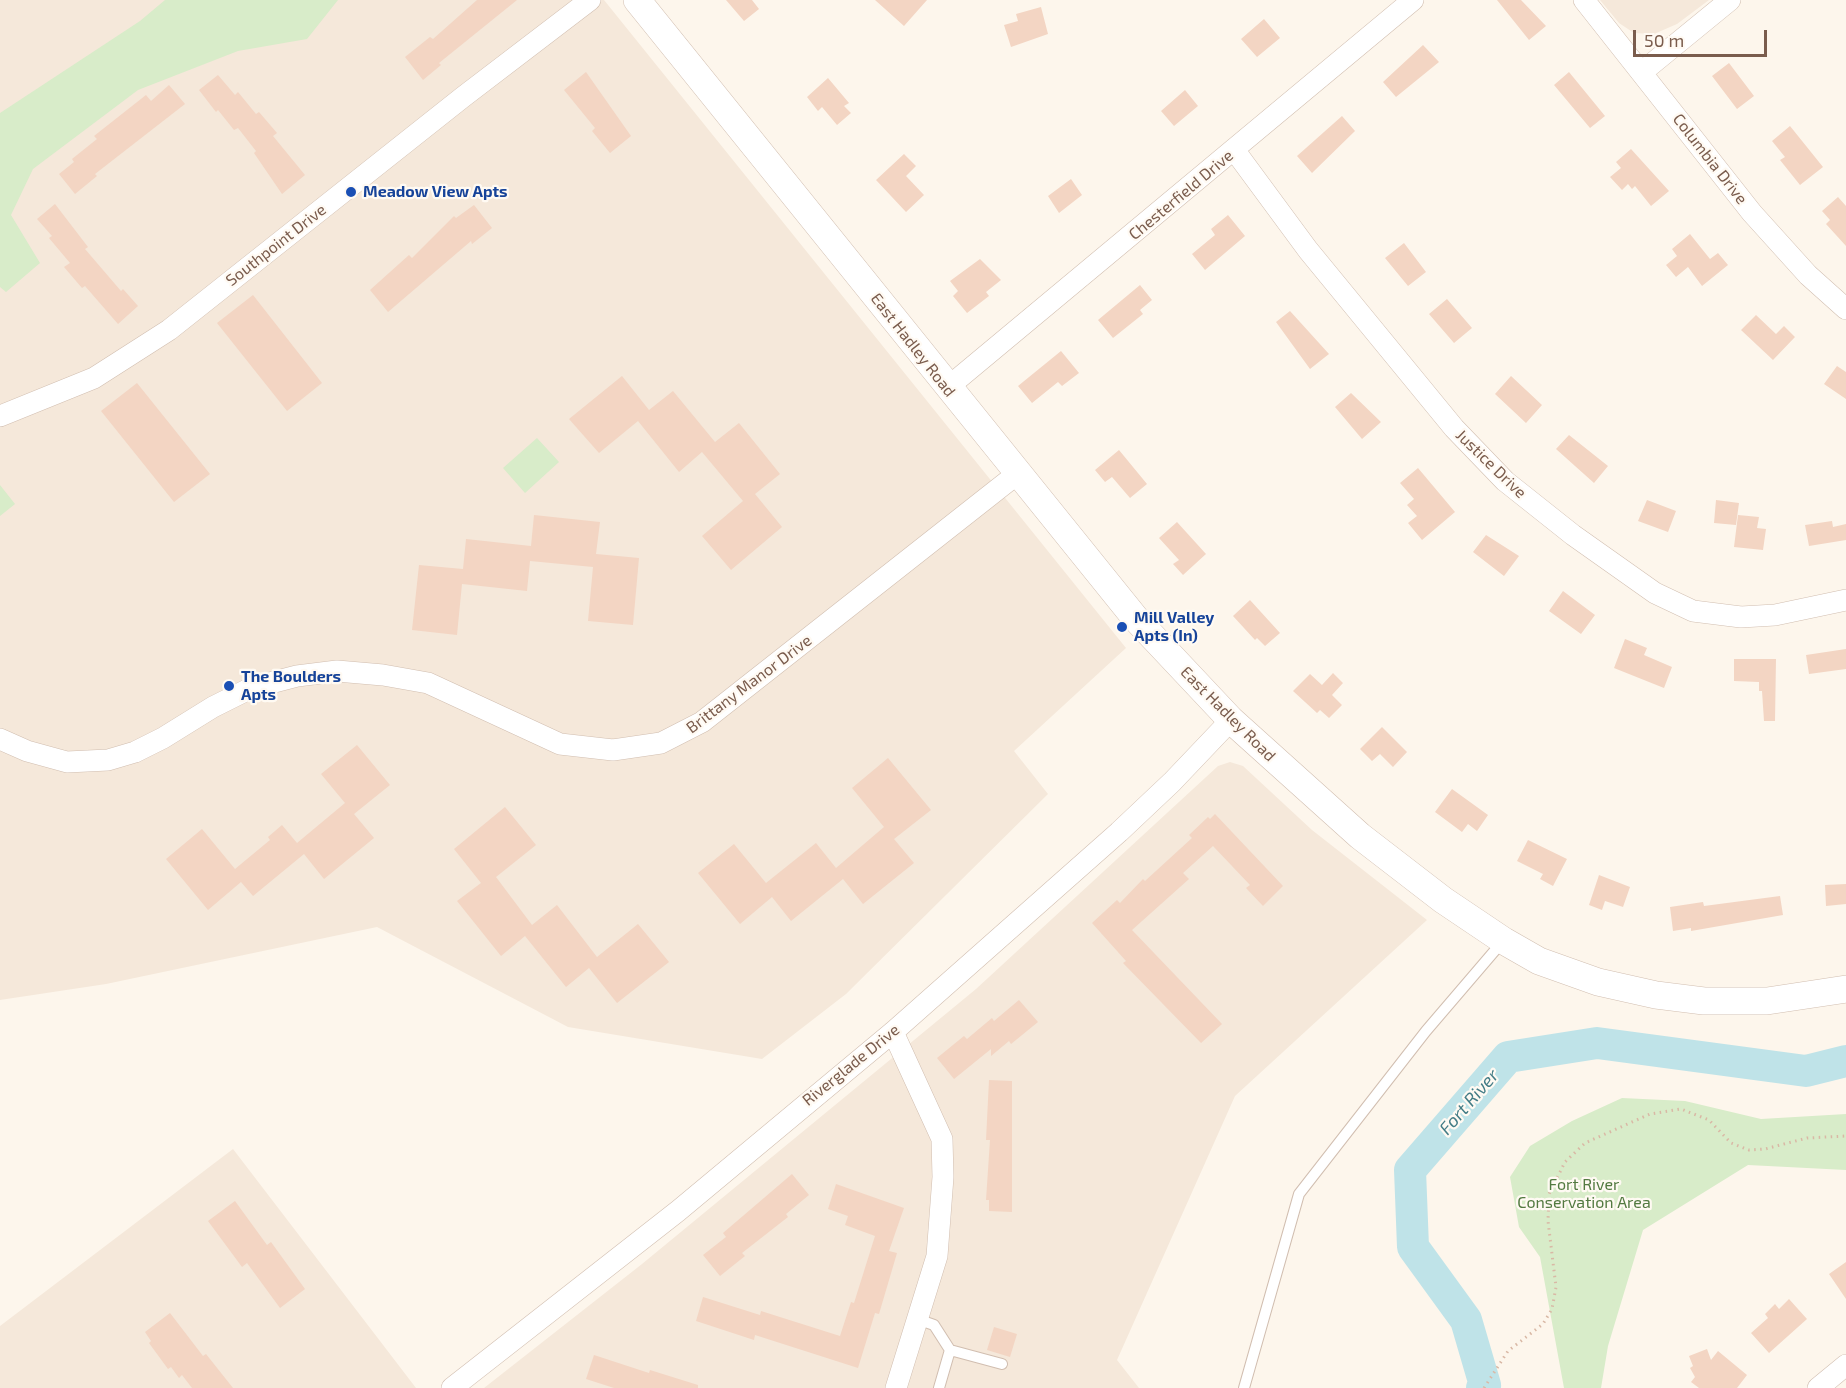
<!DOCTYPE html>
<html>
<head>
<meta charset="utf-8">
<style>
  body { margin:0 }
  #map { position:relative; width:1846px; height:1388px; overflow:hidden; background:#fdf6ec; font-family:"Exo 2",sans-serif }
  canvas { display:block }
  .scale { position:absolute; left:1633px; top:30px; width:134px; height:27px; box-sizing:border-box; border:3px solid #7a5c4d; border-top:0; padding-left:8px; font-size:18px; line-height:21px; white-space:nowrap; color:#7a5c4d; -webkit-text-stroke:4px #fffaf3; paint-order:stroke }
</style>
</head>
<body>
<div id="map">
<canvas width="1846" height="1388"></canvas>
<div class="scale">50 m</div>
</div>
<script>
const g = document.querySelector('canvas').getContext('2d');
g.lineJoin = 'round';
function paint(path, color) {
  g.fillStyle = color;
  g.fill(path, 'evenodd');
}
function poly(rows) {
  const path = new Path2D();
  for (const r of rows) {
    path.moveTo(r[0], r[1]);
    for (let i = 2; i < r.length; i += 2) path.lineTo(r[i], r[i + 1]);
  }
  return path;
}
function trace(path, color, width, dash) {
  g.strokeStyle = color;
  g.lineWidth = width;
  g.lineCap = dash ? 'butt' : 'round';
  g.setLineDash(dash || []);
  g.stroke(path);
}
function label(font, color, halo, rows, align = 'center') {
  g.font = font + ' "Exo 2",sans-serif';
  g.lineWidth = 4.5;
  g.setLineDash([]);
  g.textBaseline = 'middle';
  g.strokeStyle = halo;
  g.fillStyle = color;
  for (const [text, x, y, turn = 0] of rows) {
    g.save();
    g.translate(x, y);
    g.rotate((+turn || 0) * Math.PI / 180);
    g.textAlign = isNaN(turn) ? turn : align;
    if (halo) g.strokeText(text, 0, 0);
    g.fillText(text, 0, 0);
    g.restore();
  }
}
paint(poly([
  [0,0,604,0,1126,648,1014,751,1048,794,846,994,762,1059,568,1027,377,927,106,984,0,1000],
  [1600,0,1709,0,1677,24,1654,34,1634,33,1619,23],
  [1230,762,1243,766,1312,830,1427,920,1235,1096,1117,1360,1139,1388,484,1388,642,1264,976,989,1218,766],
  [233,1149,416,1388,0,1388,0,1326]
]), '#f5e8da');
paint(poly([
  [165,0,338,0,307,39,238,51,138,90,33,169,11,215,40,263,6,292,0,287,0,113,140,21],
  [537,438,559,462,525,493,503,468],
  [0,485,15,504,0,516],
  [1622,1098,1685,1101,1761,1119,1846,1114,1846,1170,1748,1165,1643,1230,1608,1346,1601,1388,1564,1388,1540,1257,1519,1227,1510,1177,1530,1146,1572,1121]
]), '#d8ecc9');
trace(poly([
  [1482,1388,1485,1385,1466,1320,1413,1247,1410,1170,1508,1057,1597,1043,1806,1071,1846,1061]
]), '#bfe3e8', 32);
paint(poly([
  [477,0,517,0,439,63,441,65,423,80,405,57,430,37,433,39],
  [726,0,752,0,759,9,744,21],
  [875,0,927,0,904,26],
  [1497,0,1521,0,1546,26,1529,40],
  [1041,7,1048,34,1011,47,1004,25,1018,21,1016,14],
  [1264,19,1280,38,1257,57,1241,39],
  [1423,45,1439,62,1396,97,1383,82],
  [1729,63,1754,96,1737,109,1712,76],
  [586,72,631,136,610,153,592,131,595,128,564,90],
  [1569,72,1605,116,1590,128,1554,85],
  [218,75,235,95,238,92,256,114,259,112,277,133,273,136,305,175,282,194,254,153,256,151,238,128,234,130,218,110,216,112,199,90],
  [828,78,849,103,844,106,851,113,837,125,822,107,818,111,807,97],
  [169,85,185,104,95,174,97,176,75,194,59,174,74,162,72,159,97,139,94,136,146,95,151,101],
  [1185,90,1198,106,1174,126,1161,111],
  [1342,116,1355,131,1312,173,1297,156],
  [1790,126,1823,167,1800,185,1780,160,1785,157,1772,141],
  [1631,149,1669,191,1651,206,1635,186,1632,189,1628,184,1622,190,1610,177,1621,168,1616,162],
  [904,154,916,166,906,176,924,195,906,212,876,180],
  [1071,179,1082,195,1059,213,1048,196],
  [1838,197,1846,206,1846,246,1826,224,1830,220,1822,211],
  [55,204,88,247,85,249,121,291,123,289,138,306,118,324,85,286,82,288,64,267,70,263,49,238,52,236,37,219],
  [474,205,492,228,472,244,471,241,388,312,370,290,409,255,412,258,454,216,456,218],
  [1228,215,1245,236,1205,270,1192,254,1215,235,1211,229],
  [1690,234,1710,259,1718,253,1728,265,1702,286,1688,267,1676,277,1666,265,1677,256,1672,249],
  [1404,243,1426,272,1408,286,1385,258],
  [980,259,1001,280,986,292,989,296,967,313,953,296,958,291,950,281],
  [1140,285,1152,300,1140,310,1143,314,1113,338,1098,320],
  [253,295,322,383,287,411,217,323],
  [1447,299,1472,328,1454,343,1429,314],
  [1290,311,1329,354,1310,369,1276,322],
  [1756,315,1776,334,1784,326,1795,337,1773,360,1741,330],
  [1061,351,1079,373,1062,386,1058,382,1032,403,1018,386],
  [1837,366,1846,372,1846,399,1824,384],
  [622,376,649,410,673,391,715,442,739,423,780,474,755,494,782,527,731,570,702,536,743,501,702,452,679,472,638,421,599,453,569,419],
  [1511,376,1542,405,1526,423,1495,394],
  [137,383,210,474,174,502,101,411],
  [1351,393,1381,422,1362,439,1335,407],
  [1569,435,1608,466,1594,483,1556,449],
  [1119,450,1147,484,1130,498,1112,477,1105,482,1095,470],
  [1418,468,1455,512,1422,540,1408,523,1417,516,1407,505,1414,499,1400,483],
  [1647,500,1676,511,1668,532,1638,521],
  [1716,500,1739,503,1736,525,1714,523],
  [534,515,600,522,596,554,639,558,633,625,588,621,593,567,530,561,527,591,462,584,457,635,412,630,419,565,463,569,466,539,531,546],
  [1738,515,1759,517,1757,528,1766,529,1763,550,1734,547],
  [1832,521,1833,527,1846,524,1846,540,1809,546,1805,525],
  [1177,522,1206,554,1183,575,1173,564,1179,560,1159,538],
  [1486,535,1519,556,1504,576,1473,552],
  [1563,591,1595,615,1581,634,1549,611],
  [1250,600,1280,633,1265,646,1257,638,1255,640,1233,616],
  [1625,639,1647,648,1644,655,1672,667,1664,688,1614,668],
  [1846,649,1846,669,1809,674,1806,655],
  [1734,659,1776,659,1775,721,1764,721,1762,691,1759,691,1759,682,1734,681],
  [1333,673,1343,683,1332,695,1342,705,1329,718,1320,710,1317,713,1293,691,1310,674,1322,685],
  [1382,727,1407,752,1393,767,1380,754,1372,761,1360,749],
  [357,745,390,785,354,814,374,838,324,879,304,854,253,896,241,882,208,910,166,859,202,829,235,869,270,840,268,837,282,825,297,843,345,803,321,774],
  [888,758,931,810,894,839,914,863,863,904,843,879,791,921,772,897,740,924,698,873,734,844,766,883,816,843,836,868,884,827,852,788],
  [1452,789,1488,815,1477,831,1468,824,1462,832,1435,812],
  [505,807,536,845,496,877,532,925,557,905,597,957,638,924,669,962,617,1003,589,968,566,987,525,936,501,956,457,901,481,883,454,849],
  [1215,814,1283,886,1263,906,1246,888,1250,885,1213,846,1183,873,1189,879,1132,930,1222,1024,1201,1043,1123,963,1126,961,1092,923,1117,900,1120,903,1143,879,1145,881,1192,838,1189,835,1208,817,1210,819],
  [1528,840,1567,859,1553,886,1540,879,1543,874,1517,861],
  [1599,875,1630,887,1623,907,1605,901,1602,910,1589,905],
  [1846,884,1846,904,1826,906,1825,885],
  [1780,896,1783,915,1691,931,1691,928,1673,931,1670,907,1703,902,1704,906],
  [1019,1000,1038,1022,1011,1044,1009,1041,991,1056,991,1049,954,1079,937,1058,964,1036,967,1039,992,1018,994,1021],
  [989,1080,1012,1081,1012,1212,989,1211,989,1200,986,1200,990,1140,986,1140],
  [792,1174,809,1195,786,1214,788,1217,742,1253,745,1256,720,1276,703,1255,726,1237,723,1233],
  [836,1184,904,1208,889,1251,897,1253,879,1314,875,1313,858,1368,755,1335,754,1340,696,1321,703,1297,760,1315,761,1311,840,1336,851,1302,854,1303,875,1236,845,1225,848,1216,828,1209],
  [235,1201,267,1245,271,1242,305,1289,280,1308,247,1263,242,1267,208,1221],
  [1846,1262,1846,1299,1829,1274],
  [1789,1299,1807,1319,1769,1353,1751,1333,1768,1318,1765,1314,1775,1304,1779,1309],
  [170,1313,203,1356,206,1354,233,1388,192,1388,182,1375,179,1378,171,1367,168,1369,149,1343,151,1341,145,1332],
  [994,1327,1017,1334,1010,1357,987,1350],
  [1707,1349,1711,1360,1718,1351,1747,1375,1737,1388,1699,1388,1691,1382,1695,1377,1690,1368,1693,1366,1689,1356],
  [594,1355,649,1373,650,1370,698,1385,698,1388,614,1388,586,1379]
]), '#f3d5c3');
const service = poly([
  [917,1319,934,1325,950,1350],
  [939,1388,950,1350,1002,1364],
  [1244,1388,1299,1194,1426,1031,1503,941]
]);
const minor = poly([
  [1584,0,1752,213,1808,275,1846,309],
  [1642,72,1730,0],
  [1235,151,1308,250,1454,428,1505,481,1573,535,1655,593,1693,611,1741,617,1775,615,1846,600],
  [947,388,1413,0],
  [0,416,94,378,169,330,463,97,590,0],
  [0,739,27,751,67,762,108,760,135,752,163,738,213,707,251,688,297,676,337,671,383,675,428,683,560,744,613,750,661,743,702,722,1017,474],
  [893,1032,942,1139,943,1177,937,1256,896,1388],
  [452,1388,678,1211,893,1032,1119,832,1172,782,1231,720],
  [1818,1388,1846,1365]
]);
const tertiary = poly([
  [637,0,1136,619,1231,720,1360,836,1443,900,1504,941,1539,961,1598,982,1656,995,1704,1001,1767,1001,1846,989]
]);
trace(service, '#d1beb0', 12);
trace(minor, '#d1beb0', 22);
trace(tertiary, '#d1beb0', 28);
trace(poly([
  [1484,1388,1508,1351,1543,1324,1552,1309,1556,1287,1548,1221,1549,1194,1565,1162,1585,1143,1650,1114,1681,1109,1709,1120,1731,1143,1749,1150,1765,1149,1807,1138,1846,1136]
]), '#d9b8a5', 3, [1.5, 4.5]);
trace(service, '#fff', 10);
trace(minor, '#fff', 21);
trace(tertiary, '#fff', 27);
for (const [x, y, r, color] of [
  [351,192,6,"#1a4fb4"],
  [1122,627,6,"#1a4fb4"],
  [229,686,6,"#1a4fb4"]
]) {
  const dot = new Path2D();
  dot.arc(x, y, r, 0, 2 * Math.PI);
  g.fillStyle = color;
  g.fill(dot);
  trace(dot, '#fffaf3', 2);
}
label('16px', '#7a5c4d', '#fffaf3', [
  ["Columbia Drive",1710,159,52],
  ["Chesterfield Drive",1181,195,-40],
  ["Southpoint Drive",276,245,-38],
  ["East Hadley Road",913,345,52],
  ["Justice Drive",1491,464,44],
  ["Brittany Manor Drive",749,684,-37],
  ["East Hadley Road",1228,714,45],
  ["Riverglade Drive",851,1065,-39]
]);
label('bold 16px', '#164399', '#fffaf3', [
  ["Meadow View Apts",363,192],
  ["Mill Valley",1134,618],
  ["Apts (In)",1134,636],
  ["The Boulders",241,677],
  ["Apts",241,695]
], 'left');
label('16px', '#537a41', '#fffaf3', [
  ["Fort River",1584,1185],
  ["Conservation Area",1584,1203]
]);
label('italic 18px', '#437c86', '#fffaf3', [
  ["Fort River",1469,1102,-49]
]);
</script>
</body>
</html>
